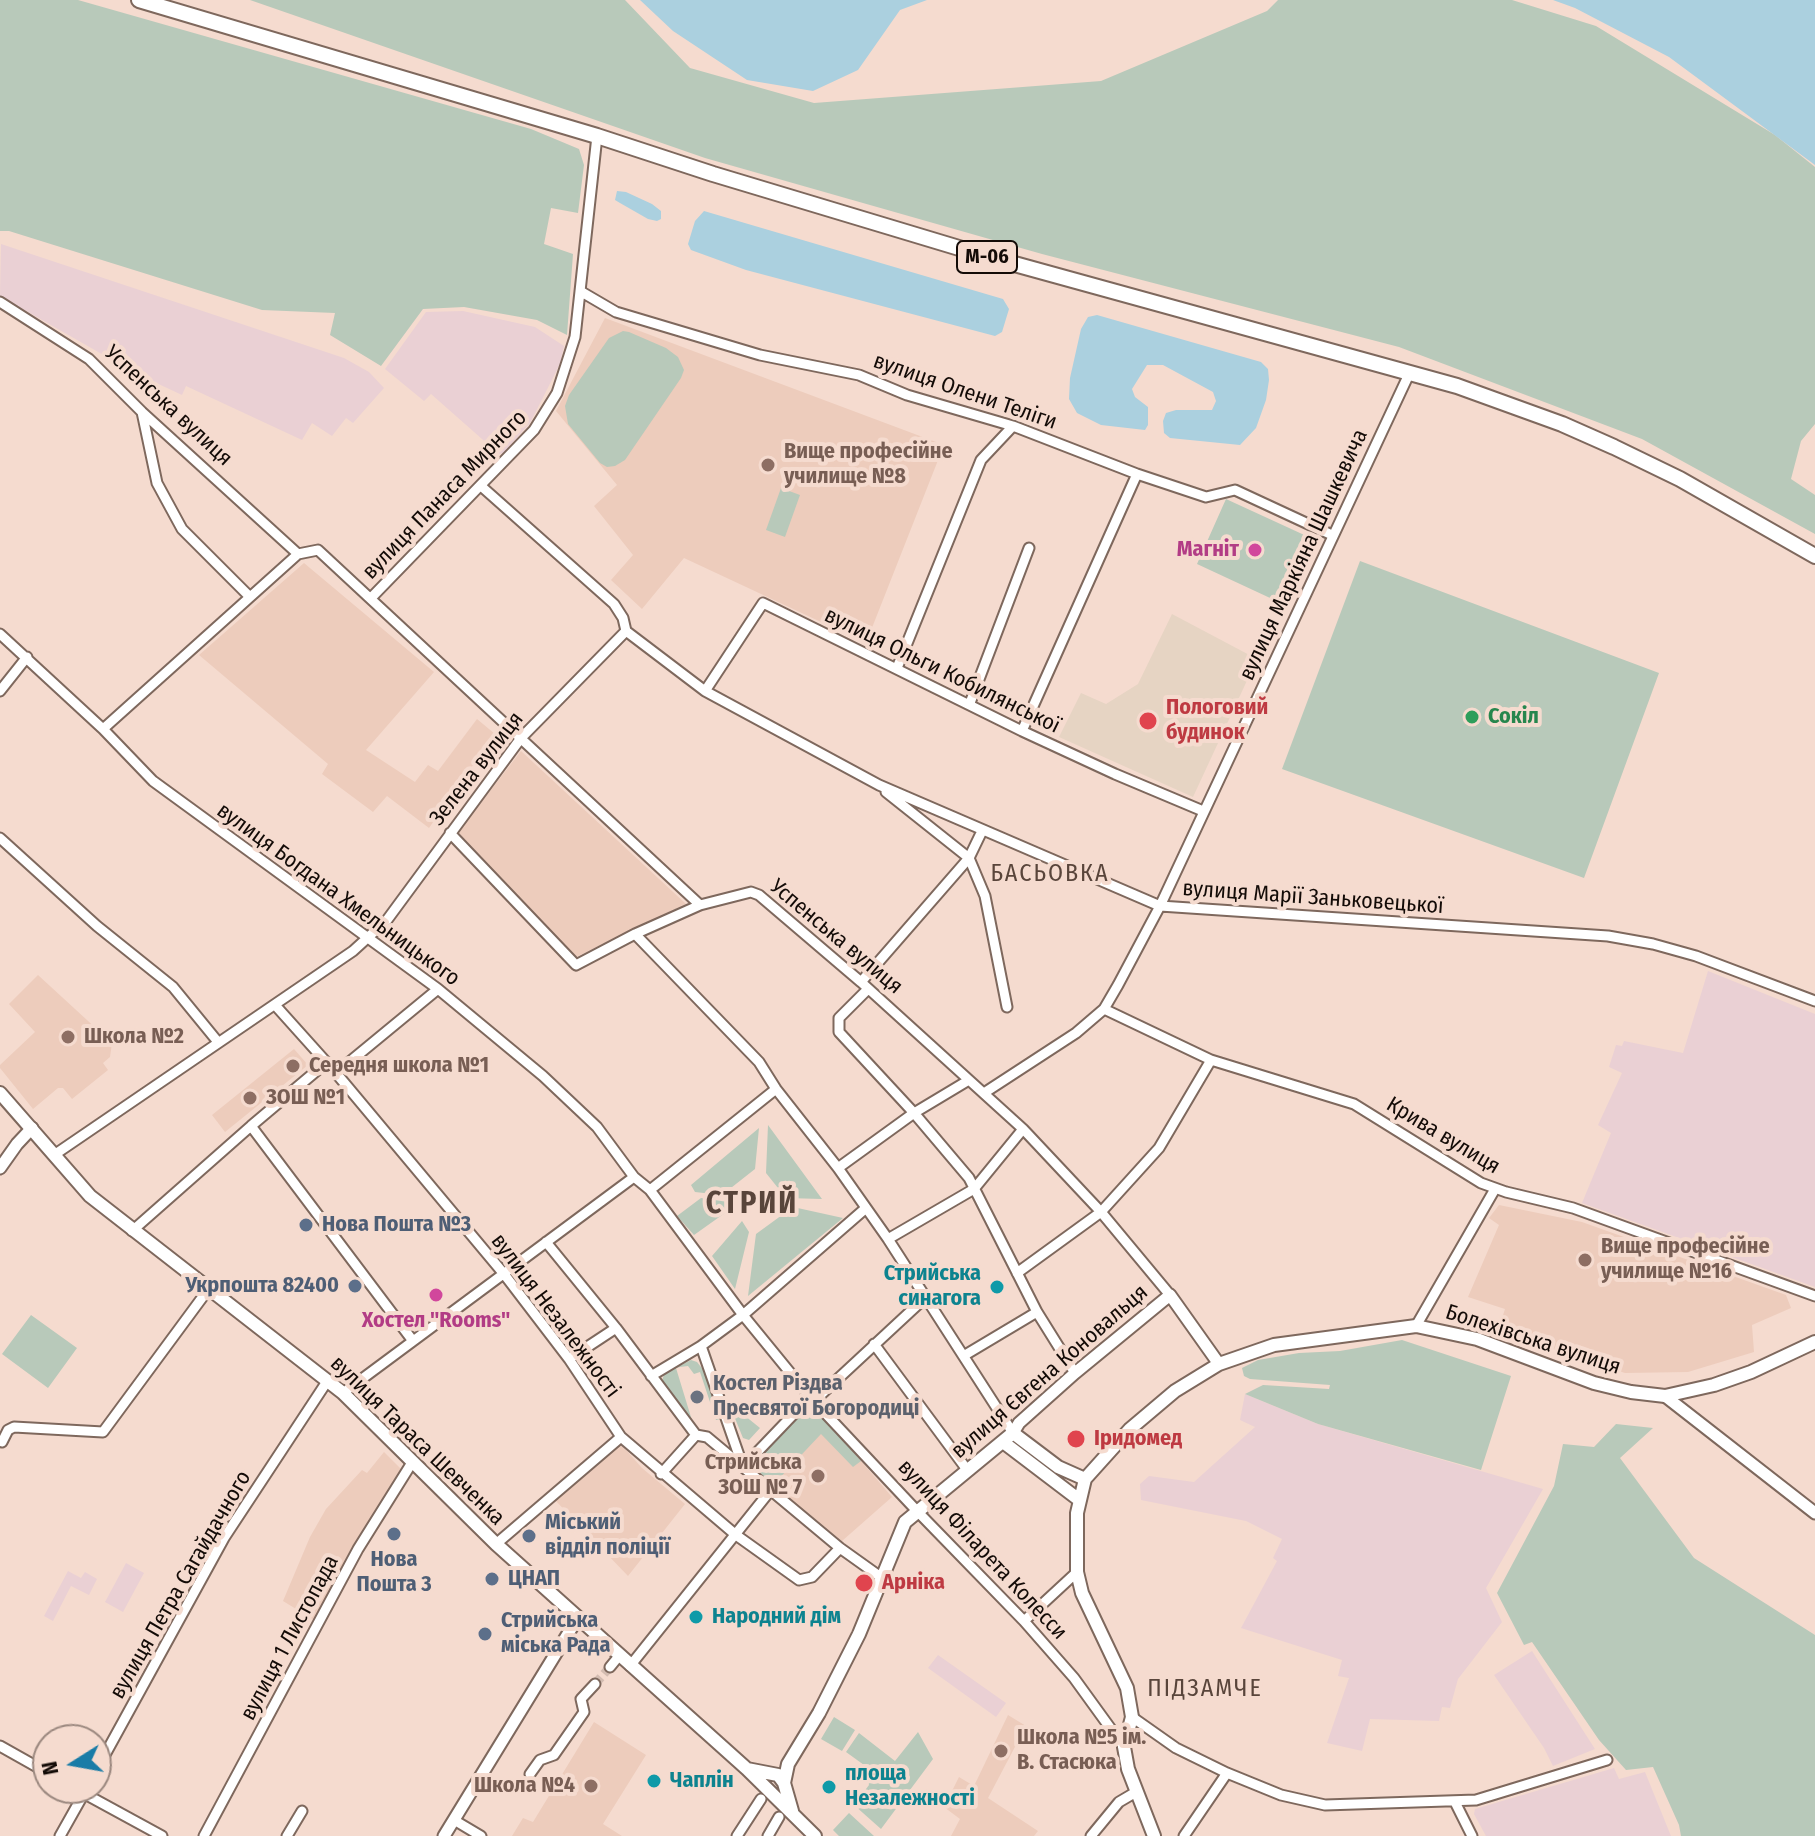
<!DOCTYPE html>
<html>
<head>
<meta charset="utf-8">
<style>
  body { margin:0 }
  #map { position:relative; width:1815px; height:1836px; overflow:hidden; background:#f5dbcf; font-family:"Fira Sans Condensed",sans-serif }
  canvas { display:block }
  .north { position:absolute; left:32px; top:1724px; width:80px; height:80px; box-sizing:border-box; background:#f5dbcf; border:2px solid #9b887f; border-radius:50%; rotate:259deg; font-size:22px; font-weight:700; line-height:32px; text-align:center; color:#130b07 }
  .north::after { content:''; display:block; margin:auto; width:28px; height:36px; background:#197ca7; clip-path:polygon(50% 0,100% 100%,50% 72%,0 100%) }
</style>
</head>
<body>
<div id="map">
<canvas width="1815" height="1836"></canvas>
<div class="north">N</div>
</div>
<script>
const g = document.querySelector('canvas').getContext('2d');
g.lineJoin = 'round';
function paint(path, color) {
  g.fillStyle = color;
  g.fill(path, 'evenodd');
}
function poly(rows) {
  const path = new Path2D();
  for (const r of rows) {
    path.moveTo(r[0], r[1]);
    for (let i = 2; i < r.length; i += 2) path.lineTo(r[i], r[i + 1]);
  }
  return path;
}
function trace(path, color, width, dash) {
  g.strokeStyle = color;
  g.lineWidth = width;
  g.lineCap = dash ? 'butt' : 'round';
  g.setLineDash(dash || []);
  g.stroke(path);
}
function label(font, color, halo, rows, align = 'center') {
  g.font = font + ' "Fira Sans Condensed",sans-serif';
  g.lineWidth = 8;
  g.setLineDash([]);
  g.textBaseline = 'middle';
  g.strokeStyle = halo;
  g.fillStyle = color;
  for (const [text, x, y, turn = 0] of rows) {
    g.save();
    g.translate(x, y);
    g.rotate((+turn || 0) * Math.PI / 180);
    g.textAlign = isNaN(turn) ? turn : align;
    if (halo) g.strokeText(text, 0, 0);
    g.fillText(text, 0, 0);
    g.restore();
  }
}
paint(poly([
  [605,318,944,445,866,643,684,558,642,609,611,580,633,555,594,506,617,485,556,411],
  [304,563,434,672,366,750,415,782,428,765,438,771,477,719,495,734,429,828,387,796,373,812,322,774,328,764,199,655],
  [521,751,686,904,576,957,456,835],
  [38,975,112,1043,110,1057,103,1063,108,1070,72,1099,63,1088,58,1088,33,1109,0,1068,0,1065,35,1032,9,1004],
  [294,1049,308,1065,225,1132,212,1115],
  [1499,1205,1582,1222,1786,1295,1791,1308,1752,1325,1754,1352,1688,1372,1625,1373,1498,1331,1505,1309,1468,1297,1499,1225,1489,1218],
  [812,1404,892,1497,842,1541,752,1468],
  [619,1442,642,1468,685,1504,628,1576,553,1498],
  [384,1452,401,1469,354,1544,314,1620,283,1601,310,1537,326,1509,362,1470,367,1473],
  [1008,1715,1026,1726,988,1798,1038,1831,1034,1836,951,1836,960,1819,944,1807,959,1777,974,1786],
  [594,1722,646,1755,603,1824,622,1836,512,1836,523,1818,533,1822]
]), '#edccbc');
paint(poly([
  [1,244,344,358,369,372,384,388,353,423,346,418,332,436,312,423,302,440,186,386,182,395,135,373,0,296],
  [463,311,535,327,564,346,560,364,530,423,503,453,499,454,431,394,424,401,385,369,426,312],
  [1708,971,1815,1014,1815,1287,1582,1203,1611,1133,1598,1125,1622,1073,1609,1067,1616,1045,1622,1046,1624,1041,1683,1053],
  [1245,1394,1318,1424,1543,1489,1486,1588,1502,1622,1458,1679,1450,1708,1442,1707,1439,1721,1370,1719,1362,1751,1327,1743,1349,1678,1338,1676,1342,1660,1241,1628,1277,1561,1273,1558,1282,1539,1246,1521,1141,1500,1140,1484,1149,1476,1194,1482,1255,1427,1240,1420],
  [126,1563,144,1573,123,1612,105,1602],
  [68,1571,81,1578,85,1572,97,1579,89,1595,71,1586,53,1621,44,1616],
  [1532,1651,1595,1749,1553,1766,1544,1748,1494,1675],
  [938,1655,1006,1703,996,1717,928,1668],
  [1614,1768,1619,1779,1645,1772,1671,1836,1486,1836,1474,1814,1475,1809]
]), '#ead0d4');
paint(poly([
  [1172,614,1257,659,1193,797,1059,737,1081,693,1106,704,1138,684]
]), '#e6d4c3');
paint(poly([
  [0,0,78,0,531,129,579,149,584,165,578,213,551,208,544,244,573,254,567,335,537,320,464,307,423,309,381,366,330,335,335,313,262,310,9,231,0,231],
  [250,0,625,0,690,68,814,103,1101,81,1267,11,1278,0,1512,0,1596,26,1775,135,1815,167,1815,424,1801,441,1791,479,1815,495,1815,534,1642,439,1399,347,1042,254,705,158],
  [623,331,629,332,666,348,678,357,684,370,681,378,625,460,615,466,607,467,600,463,568,424,565,406,569,395,609,338],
  [781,488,800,495,785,537,766,530],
  [1226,499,1313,539,1283,604,1197,564],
  [1360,561,1659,673,1584,878,1282,769],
  [768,1125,822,1199,786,1198,766,1173],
  [759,1128,755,1169,722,1195,695,1192,691,1185],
  [701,1198,728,1202,732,1208,694,1235,677,1216],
  [793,1207,843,1218,748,1296,756,1234],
  [742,1221,749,1232,735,1289,712,1256],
  [31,1315,77,1348,48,1388,2,1354],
  [1402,1340,1511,1376,1481,1470,1318,1424,1245,1394,1263,1385,1329,1389,1330,1385,1250,1379,1244,1376,1242,1368,1258,1360,1299,1353,1340,1351],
  [691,1360,697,1362,705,1372,720,1419,716,1420,700,1372,694,1374,688,1366,680,1367,676,1368,694,1427,662,1381,664,1374],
  [809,1404,812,1404,861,1461,853,1467,821,1434,773,1485,751,1465],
  [732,1411,739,1411,760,1428,749,1440,743,1438],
  [1616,1424,1653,1428,1620,1458,1694,1558,1815,1635,1815,1836,1681,1836,1679,1825,1653,1767,1626,1770,1599,1740,1532,1642,1524,1645,1497,1593,1554,1486,1563,1444,1594,1447],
  [834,1717,855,1730,842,1751,821,1739],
  [918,1732,933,1759,881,1829,854,1805,869,1785,864,1765,846,1752,859,1733,895,1761],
  [849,1813,874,1836,839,1836,833,1830]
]), '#b8c9ba');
paint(poly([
  [640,0,927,0,900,10,858,70,813,91,747,80,673,31],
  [1553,0,1815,0,1815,165,1669,57,1575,8],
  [617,191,626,192,652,204,661,211,661,219,657,221,648,219,620,203,615,200],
  [704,211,1003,299,1009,309,1002,332,995,336,746,270,691,250,688,244,695,221],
  [1097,315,1261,362,1268,369,1269,380,1266,400,1256,428,1240,445,1170,438,1164,433,1163,421,1166,413,1176,410,1212,410,1216,401,1213,392,1163,365,1147,365,1132,389,1135,397,1148,407,1148,425,1145,430,1101,425,1077,413,1069,399,1070,378,1081,329,1088,317]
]), '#abd0df');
trace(poly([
  [595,1684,610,1667]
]), '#d3bcb1', 9, [9, 4.5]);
const minor = poly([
  [580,291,616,312,760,355,859,375,907,395,1013,426,1137,474,1206,497,1235,490,1332,535],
  [0,302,89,359,142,412,298,554],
  [142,412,157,483,182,529,250,597],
  [481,486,614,604,623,618,626,631],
  [371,598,534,430,557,393,575,337,597,136],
  [626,631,705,691,879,785,1160,906,1608,936,1653,944,1696,956,1815,1001],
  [0,634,103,729,153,781,438,989,543,1076,597,1127,634,1177,650,1190,743,1315,810,1397,917,1511,1024,1621,1074,1678,1124,1747],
  [897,668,981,460,1013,426],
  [0,691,27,657],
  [705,691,763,603,1022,731,1115,774,1203,811],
  [970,703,1029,548],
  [103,729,298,554,318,550,700,905,751,892,759,895,861,982,1023,1129,1101,1212,1170,1295],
  [1022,731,1137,474],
  [886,792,969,858,985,896,1007,1007],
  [450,833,576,965,635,934,700,905],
  [0,838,97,926,173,987,218,1042],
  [635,934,759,1062,776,1089,838,1168,888,1239,1013,1433],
  [861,982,969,858,982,831],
  [868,989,839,1018,839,1032,914,1113,969,1178,1037,1312,1075,1373],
  [275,1005,336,1073,504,1274,569,1359,621,1437,736,1535,799,1580,812,1577,840,1548],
  [1104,1009,1211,1060,1354,1104,1481,1183,1506,1192,1573,1208,1815,1296],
  [336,1073,438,989],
  [984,1093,1076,1033,1104,1009,1118,985,1160,906,1410,372],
  [251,1126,413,1341],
  [54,1155,353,951,387,920,521,738,626,631],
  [838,1168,914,1113,969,1080],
  [650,1190,776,1089],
  [132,1231,251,1126,327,1062],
  [888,1239,974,1189,1023,1129],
  [546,1242,616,1328,696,1435],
  [1017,1273,1101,1212,1159,1148,1211,1060],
  [1416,1326,1495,1189],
  [874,1344,968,1471],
  [701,1346,742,1464],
  [965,1355,1037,1312],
  [569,1359,616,1328],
  [651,1376,701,1346,743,1315,866,1208],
  [343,1393,634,1177],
  [814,1401,926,1297],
  [696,1435,707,1437,840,1548,882,1578],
  [2,1442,8,1430,14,1427,103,1432,210,1287],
  [743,1467,810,1397],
  [661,1474,696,1435],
  [496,1544,621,1437],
  [1024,1621,1077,1572],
  [630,1666,770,1491],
  [610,1667,619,1656],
  [1132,1717,1176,1748,1227,1773,1281,1795,1325,1805,1476,1800,1607,1760],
  [0,1746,48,1773],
  [96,1771,224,1538,328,1380],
  [530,1774,540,1760,554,1755,584,1712,581,1699,595,1684],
  [74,1788,162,1836],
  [1455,1802,1472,1836],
  [454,1820,481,1836],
  [60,1836,87,1788],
  [204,1836,358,1549,413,1461],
  [287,1836,302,1811],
  [737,1836,761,1799],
  [768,1836,779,1817],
  [1091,1836,1119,1802,1136,1792],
  [1184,1836,1227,1773]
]);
const tertiary = poly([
  [0,1168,17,1144,32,1128],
  [1665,1396,1815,1513],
  [1013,1433,1019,1423,1075,1373,1170,1295,1219,1364],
  [444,1836,577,1619]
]);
const secondary = poly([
  [0,1093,90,1196,343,1393,496,1544,747,1769,815,1836],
  [1003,1442,1078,1499],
  [747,1769,778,1775,784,1783],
  [792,1811,784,1783,788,1764,819,1713,859,1634,905,1522,1013,1433,1058,1467,1085,1479],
  [1154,1836,1128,1769,1124,1747,1132,1717,1127,1688,1082,1593,1077,1572,1077,1513,1085,1479,1130,1429,1175,1391,1219,1364,1274,1345,1416,1326,1477,1339,1594,1383,1631,1392,1665,1396,1714,1385,1751,1372,1815,1342]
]);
const trunk = poly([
  [139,0,597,136,713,174,989,257,1457,386,1562,424,1614,447,1680,479,1815,556]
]);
trace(minor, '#7e685d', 13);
trace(tertiary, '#7e685d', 15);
trace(secondary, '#7e685d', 16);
trace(trunk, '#7e685d', 18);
trace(minor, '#fff', 9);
trace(tertiary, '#fff', 11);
trace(secondary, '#fff', 12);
trace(trunk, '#fff', 14);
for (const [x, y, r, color] of [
  [768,465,8,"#8d6e63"],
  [1255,550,8,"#d1479c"],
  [1472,717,8,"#2e9e5b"],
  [1148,721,10,"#e0444e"],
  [68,1037,8,"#8d6e63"],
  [293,1066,8,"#8d6e63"],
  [250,1098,8,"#8d6e63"],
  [306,1225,8,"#5c6f8a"],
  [1585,1260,8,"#8d6e63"],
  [355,1286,8,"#5c6f8a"],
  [997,1287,8,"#0f9aa8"],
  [436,1295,8,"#d1479c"],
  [697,1397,8,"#6b7280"],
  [1076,1439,10,"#e0444e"],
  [818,1476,8,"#8d6e63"],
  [394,1534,8,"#5c6f8a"],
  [529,1536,8,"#5c6f8a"],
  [492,1579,8,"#5c6f8a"],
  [864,1583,10,"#e0444e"],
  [696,1617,8,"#0f9aa8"],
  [485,1634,8,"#5c6f8a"],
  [1001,1751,8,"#8d6e63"],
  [654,1781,8,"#0f9aa8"],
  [591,1786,8,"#8d6e63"],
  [829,1787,8,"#0f9aa8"]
]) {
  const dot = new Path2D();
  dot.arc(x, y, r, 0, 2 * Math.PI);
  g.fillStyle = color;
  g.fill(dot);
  trace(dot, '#f5dbcf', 3);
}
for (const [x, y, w] of [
  [987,257,60]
]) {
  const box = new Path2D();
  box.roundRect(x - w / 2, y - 16, w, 32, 6);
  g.fillStyle = '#f5dbcf';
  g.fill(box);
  trace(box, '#130b07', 2);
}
label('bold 20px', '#130b07', null, [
  ["М-06",987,257]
]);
label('22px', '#130b07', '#f5dbcf', [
  ["вулиця Олени Теліги",965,392,19],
  ["Успенська вулиця",168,406,43],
  ["вулиця Панаса Мирного",445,495,-46],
  ["вулиця Маркіяна Шашкевича",1304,555,-65],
  ["вулиця Ольги Кобилянської",942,671,26],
  ["Зелена вулиця",477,769,-52],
  ["вулиця Богдана Хмельницького",338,895,36],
  ["вулиця Марії Заньковецької",1313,898,4],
  ["Успенська вулиця",836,937,40],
  ["Крива вулиця",1443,1136,31],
  ["вулиця Незалежності",555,1316,53],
  ["Болехівська вулиця",1533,1340,18],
  ["вулиця Євгена Коновальця",1050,1372,-41],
  ["вулиця Тараса Шевченка",417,1441,44],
  ["вулиця Філарета Колесси",982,1550,47],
  ["вулиця Петра Сагайдачного",181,1585,-60],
  ["вулиця 1 Листопада",290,1638,-62]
]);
label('bold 22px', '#785e54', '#f5dbcf', [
  ["Вище професійне",784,452],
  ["училище №8",784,477],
  ["Школа №2",84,1037],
  ["Середня школа №1",309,1066],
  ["ЗОШ №1",266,1098],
  ["Вище професійне",1601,1247],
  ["училище №16",1601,1272],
  ["Стрийська",802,1463,"right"],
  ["ЗОШ № 7",802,1488,"right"],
  ["Школа №5 ім.",1017,1738],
  ["В. Стасюка",1017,1763],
  ["Школа №4",575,1786,"right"]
], 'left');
label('bold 22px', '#b23c85', '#f5dbcf', [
  ["Магніт",1239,550],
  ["Хостел \"Rooms\"",436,1321,"center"]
], 'right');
label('bold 22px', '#be3a42', '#f5dbcf', [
  ["Пологовий",1166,708],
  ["будинок",1166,733],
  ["Іридомед",1094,1439],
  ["Арніка",882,1583]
], 'left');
label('bold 22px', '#27864d', '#f5dbcf', [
  ["Сокіл",1488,717]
], 'left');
label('bold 22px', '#4e5e75', '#f5dbcf', [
  ["Нова Пошта №3",322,1225],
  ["Укрпошта 82400",339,1286,"right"],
  ["Міський",545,1523],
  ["відділ поліції",545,1548],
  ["Нова",394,1560,"center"],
  ["Пошта 3",394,1585,"center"],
  ["ЦНАП",508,1579],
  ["Стрийська",501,1621],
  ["міська Рада",501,1646]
], 'left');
label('bold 22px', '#0d838f', '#f5dbcf', [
  ["Стрийська",981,1274,"right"],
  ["синагога",981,1299,"right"],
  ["Народний дім",712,1617],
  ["площа",845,1774],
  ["Незалежності",845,1799],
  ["Чаплін",670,1781]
], 'left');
label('bold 22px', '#5b616d', '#f5dbcf', [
  ["Костел Різдва",713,1384],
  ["Пресвятої Богородиці",713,1409]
], 'left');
g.letterSpacing = '2px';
label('24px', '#59453b', '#f5dbcf', [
  ["БАСЬОВКА",1050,874],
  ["ПІДЗАМЧЕ",1205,1689]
]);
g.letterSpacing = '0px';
g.letterSpacing = '2px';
label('bold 30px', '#59453b', '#f5dbcf', [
  ["СТРИЙ",752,1205]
]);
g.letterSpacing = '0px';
</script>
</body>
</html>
